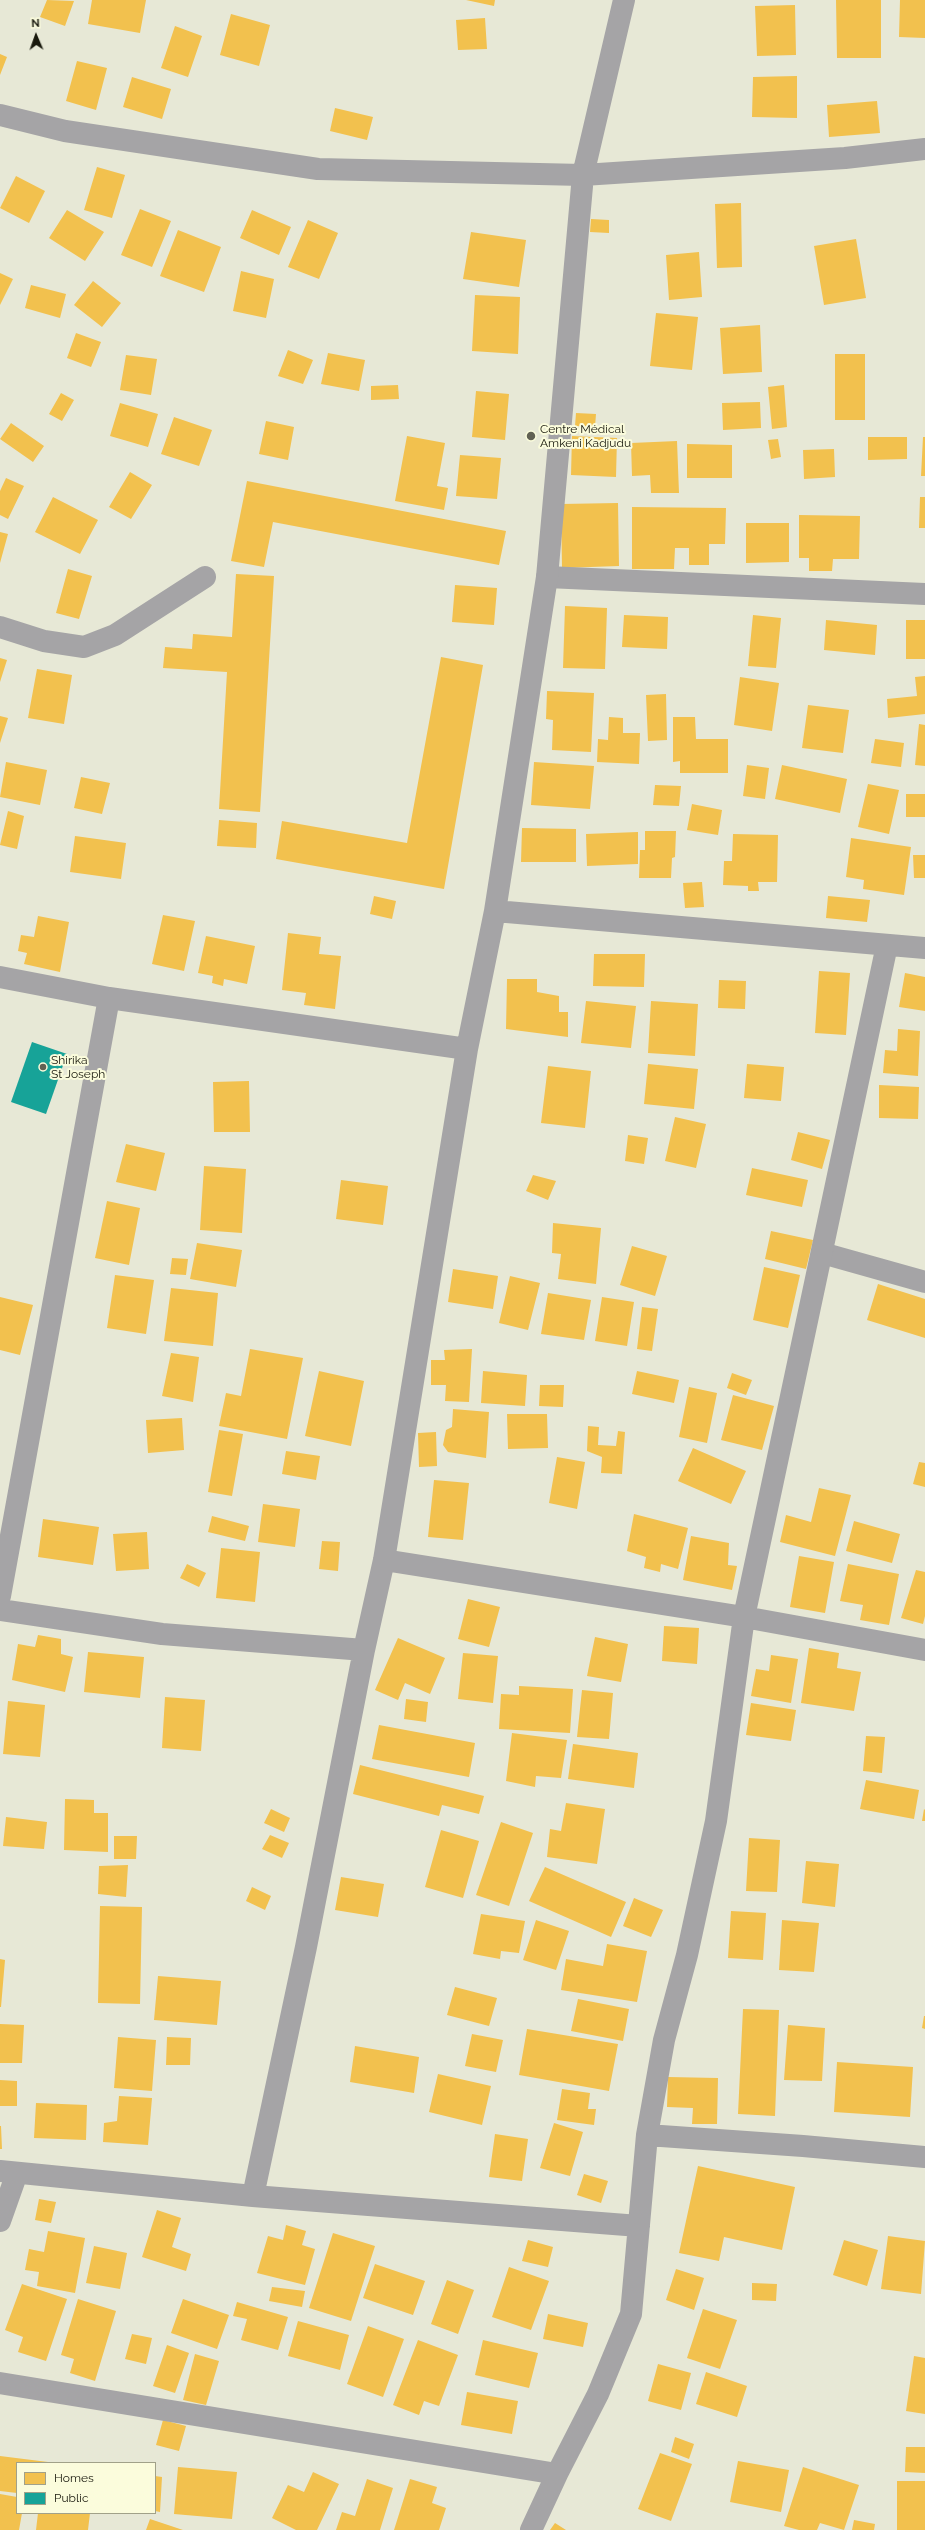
<!DOCTYPE html>
<html>
<head>
<meta charset="utf-8">
<style>
  body { margin:0 }
  #map { position:relative; width:925px; height:2530px; overflow:hidden; background:#e7e8d6; font-family:Raleway,sans-serif }
  canvas { display:block }
  .legend { position:absolute; left:16px; top:2462px; width:140px; height:52px; box-sizing:border-box; background:#fbfcdc; border:1px solid #a1a189; margin:0; padding:5px 7px; list-style:none; font-size:12px; color:#19190d }
  .legend li { display:flex; align-items:center; gap:8px; height:20px }
  .legend b { width:20px; border:1px solid #a1a189 }
  .north { position:absolute; left:16px; top:16px; width:40px; height:40px; -webkit-text-stroke:3px #fbfcdc; paint-order:stroke; rotate:358deg; font-size:11px; font-weight:700; line-height:16px; text-align:center; color:#19190d }
  .north::after { content:''; display:block; margin:auto; width:14px; height:18px; background:#19190d; clip-path:polygon(50% 0,100% 100%,50% 72%,0 100%) }
</style>
</head>
<body>
<div id="map">
<canvas width="925" height="2530"></canvas>
<ul class="legend">
<li><b style="height:11px;background:#f2c14e"></b>Homes</li>
<li><b style="height:11px;background:#17a398"></b>Public</li>
</ul>
<div class="north">N</div>
</div>
<script>
const g = document.querySelector('canvas').getContext('2d');
g.lineJoin = 'round';
function paint(path, color) {
  g.fillStyle = color;
  g.fill(path, 'evenodd');
}
function poly(rows) {
  const path = new Path2D();
  for (const r of rows) {
    path.moveTo(r[0], r[1]);
    for (let i = 2; i < r.length; i += 2) path.lineTo(r[i], r[i + 1]);
  }
  return path;
}
function trace(path, color, width, dash) {
  g.strokeStyle = color;
  g.lineWidth = width;
  g.lineCap = dash ? 'butt' : 'round';
  g.setLineDash(dash || []);
  g.stroke(path);
}
function label(font, color, halo, rows, align = 'center') {
  g.font = font + ' Raleway,sans-serif';
  g.lineWidth = 4;
  g.setLineDash([]);
  g.textBaseline = 'middle';
  g.strokeStyle = halo;
  g.fillStyle = color;
  for (const [text, x, y, turn = 0] of rows) {
    g.save();
    g.translate(x, y);
    g.rotate((+turn || 0) * Math.PI / 180);
    g.textAlign = isNaN(turn) ? turn : align;
    if (halo) g.strokeText(text, 0, 0);
    g.fillText(text, 0, 0);
    g.restore();
  }
}
paint(poly([
  [47,0,74,1,65,26,40,17],
  [92,0,146,0,140,33,88,24],
  [466,0,495,0,494,6],
  [836,0,881,0,881,58,837,58],
  [900,0,925,0,925,38,899,37],
  [795,5,796,55,757,56,755,6],
  [231,14,270,25,259,66,220,55],
  [485,18,487,49,458,50,456,20],
  [175,26,202,36,188,77,161,68],
  [0,54,7,57,0,75],
  [77,61,107,68,96,110,66,101],
  [797,76,797,118,752,117,753,77],
  [132,77,171,89,162,119,123,107],
  [877,101,880,133,829,137,827,105],
  [335,108,373,117,367,140,330,131],
  [97,167,125,175,112,218,84,210],
  [16,176,45,191,29,223,0,208],
  [741,203,742,267,717,268,715,204],
  [140,209,171,221,152,267,121,255],
  [67,210,104,232,85,261,49,238],
  [252,210,291,227,279,255,240,238],
  [591,219,609,220,609,233,590,232],
  [308,220,338,233,319,279,288,267],
  [178,230,221,247,204,292,160,276],
  [471,232,526,240,519,287,463,279],
  [856,239,866,298,824,305,814,246],
  [699,252,702,297,669,300,666,255],
  [241,271,274,279,266,318,233,311],
  [0,273,13,279,0,305],
  [93,281,121,303,102,327,74,305],
  [31,285,66,294,60,318,25,308],
  [475,295,520,297,518,354,472,351],
  [656,313,698,317,692,370,650,366],
  [760,325,762,372,723,374,720,328],
  [76,333,101,342,91,367,67,358],
  [288,350,313,360,303,384,278,376],
  [328,353,365,360,359,391,321,384],
  [835,354,865,354,865,420,835,420],
  [126,355,157,359,151,395,120,390],
  [398,385,399,399,371,400,371,386],
  [784,385,787,427,772,429,768,387],
  [476,391,509,394,505,440,472,437],
  [61,393,74,400,62,421,49,414],
  [760,402,761,428,723,430,722,403],
  [120,403,158,414,148,447,110,436],
  [576,413,596,414,595,427,575,426],
  [174,417,212,430,199,466,161,454],
  [266,421,294,427,288,460,259,454],
  [11,423,44,446,33,462,0,439],
  [407,436,445,443,437,486,448,488,444,510,395,501],
  [572,436,617,438,616,477,571,475],
  [868,437,907,437,907,459,868,460],
  [923,437,925,437,925,476,921,476],
  [778,439,781,457,771,459,768,440],
  [677,441,679,493,651,493,650,475,632,476,631,443],
  [687,444,732,445,732,478,687,478],
  [834,449,835,477,804,479,803,450],
  [460,455,501,458,497,499,456,496],
  [130,472,152,485,131,519,109,507],
  [6,478,24,486,8,519,0,515,0,491],
  [247,481,506,531,499,565,273,522,264,567,231,561],
  [53,497,98,520,80,554,35,532],
  [920,497,925,497,925,528,919,528],
  [618,503,619,566,562,568,561,504],
  [632,507,726,508,725,544,709,544,709,565,689,565,689,548,675,548,674,569,632,569],
  [799,515,860,516,859,559,833,559,832,571,809,571,809,558,799,558],
  [746,523,789,523,789,562,746,563],
  [0,532,8,534,0,563],
  [68,569,92,576,79,619,56,613],
  [236,574,274,576,260,812,219,809,227,672,163,668,165,647,192,649,193,634,232,637],
  [455,585,497,588,494,625,452,622],
  [565,606,607,608,605,669,563,668],
  [624,615,668,617,667,649,622,647],
  [753,615,781,618,776,668,748,666],
  [826,620,877,625,875,655,824,650],
  [906,620,925,620,925,659,906,659],
  [441,657,483,665,444,889,276,859,282,821,407,843],
  [0,658,7,660,0,682],
  [37,669,72,675,64,724,28,718],
  [925,676,925,714,888,718,887,699,917,696,915,677],
  [740,677,779,683,772,731,734,725],
  [547,691,594,693,591,752,552,750,553,720,546,719],
  [666,694,667,740,648,741,646,695],
  [808,705,849,710,843,753,802,748],
  [0,716,8,718,0,743],
  [609,717,623,718,623,733,640,733,639,764,597,762,598,739,608,740],
  [673,717,695,717,696,739,728,739,728,773,680,773,680,761,673,762],
  [919,724,925,725,925,766,915,765],
  [875,739,904,743,901,767,871,763],
  [6,762,47,770,40,805,0,797],
  [534,762,594,766,590,809,531,805],
  [747,765,769,768,765,799,743,796],
  [782,765,847,779,840,813,775,799],
  [81,777,110,783,102,814,74,808],
  [868,784,899,790,889,834,858,827],
  [655,785,681,786,679,806,653,805],
  [906,794,925,794,925,817,906,817],
  [692,804,722,810,718,835,687,830],
  [8,811,24,816,17,849,0,845],
  [219,820,257,823,256,848,217,846],
  [522,828,576,829,576,862,521,862],
  [645,831,676,831,675,857,672,858,671,878,639,878,640,850,645,850],
  [638,832,638,864,587,866,586,834],
  [733,834,778,835,777,882,758,882,759,891,748,891,748,886,723,885,724,861,732,861],
  [75,836,126,843,121,879,70,872],
  [851,838,911,847,904,895,863,889,864,880,846,877],
  [913,855,925,855,925,878,914,878],
  [702,882,704,907,685,908,683,883],
  [374,896,396,901,392,919,370,914],
  [828,896,870,900,867,922,826,918],
  [163,915,195,921,184,971,152,964],
  [38,916,69,922,60,972,24,964,27,953,18,951,21,935,34,937],
  [288,933,321,937,319,954,341,956,335,1009,304,1005,306,993,282,990],
  [206,936,255,946,247,984,224,979,223,986,212,983,213,976,198,973],
  [594,954,645,954,644,987,593,986],
  [819,971,850,973,846,1035,815,1033],
  [905,973,925,977,925,1011,899,1007],
  [507,979,537,979,537,992,559,996,559,1012,568,1012,568,1037,506,1029],
  [719,980,746,981,745,1009,718,1008],
  [586,1001,636,1006,631,1048,581,1043],
  [651,1001,698,1004,695,1056,648,1053],
  [898,1029,920,1031,918,1076,883,1073,885,1050,897,1051],
  [648,1064,698,1069,694,1109,644,1104],
  [747,1064,784,1067,781,1101,744,1098],
  [548,1066,591,1071,585,1128,541,1123],
  [249,1081,250,1132,214,1132,213,1082],
  [879,1085,919,1087,918,1119,879,1118],
  [675,1117,706,1124,696,1168,665,1161],
  [798,1132,830,1140,822,1169,791,1160],
  [628,1135,648,1138,644,1164,625,1161],
  [126,1144,165,1153,156,1191,116,1182],
  [204,1166,246,1169,242,1233,200,1230],
  [752,1168,808,1180,802,1207,746,1195],
  [533,1175,556,1181,548,1200,526,1191],
  [341,1180,388,1186,383,1225,336,1219],
  [107,1201,140,1208,129,1265,95,1258],
  [553,1223,601,1228,596,1284,558,1279,561,1254,552,1253],
  [771,1231,813,1240,806,1269,765,1259],
  [197,1243,242,1250,236,1287,190,1279],
  [632,1246,667,1256,655,1296,620,1285],
  [172,1258,188,1259,186,1275,170,1274],
  [764,1267,800,1275,788,1328,753,1320],
  [453,1269,498,1276,493,1309,448,1302],
  [115,1275,154,1280,146,1334,107,1328],
  [510,1276,540,1283,528,1330,499,1323],
  [878,1284,925,1299,925,1338,867,1320],
  [171,1288,218,1293,213,1346,164,1341],
  [548,1293,591,1300,584,1340,541,1334],
  [0,1297,33,1305,20,1355,0,1350],
  [602,1297,634,1302,627,1346,595,1341],
  [642,1307,658,1309,652,1351,637,1349],
  [250,1349,303,1358,287,1439,219,1426,226,1393,241,1396],
  [472,1349,469,1402,445,1401,446,1385,431,1385,431,1360,445,1360,444,1350],
  [171,1353,199,1357,193,1402,162,1396],
  [319,1371,364,1381,351,1446,305,1436],
  [483,1371,527,1375,525,1406,481,1403],
  [637,1371,679,1380,674,1403,632,1394],
  [732,1373,752,1380,746,1395,727,1388],
  [540,1385,564,1385,563,1407,539,1406],
  [689,1387,717,1393,707,1443,679,1437],
  [733,1395,774,1406,762,1450,721,1440],
  [453,1409,489,1412,486,1458,448,1452,443,1445,446,1430,452,1427],
  [507,1414,547,1414,548,1448,508,1449],
  [182,1418,184,1450,148,1453,146,1420],
  [588,1426,599,1427,598,1445,616,1446,618,1431,625,1432,622,1474,601,1473,602,1457,587,1451],
  [219,1430,243,1434,232,1496,208,1492],
  [436,1432,437,1466,419,1467,418,1433],
  [693,1448,746,1471,731,1504,678,1481],
  [286,1451,320,1456,316,1480,282,1474],
  [557,1457,585,1462,577,1509,549,1503],
  [919,1462,925,1463,925,1487,913,1484],
  [434,1480,469,1483,463,1540,428,1537],
  [819,1488,851,1495,835,1556,780,1542,786,1515,811,1522],
  [263,1504,300,1509,295,1547,258,1542],
  [634,1514,688,1528,678,1569,661,1564,660,1572,644,1568,646,1557,627,1551],
  [212,1516,249,1526,245,1541,208,1532],
  [43,1519,99,1527,93,1565,38,1557],
  [854,1521,900,1534,892,1563,846,1551],
  [147,1532,149,1569,116,1571,113,1534],
  [691,1536,729,1543,728,1565,737,1566,732,1590,683,1580],
  [322,1541,340,1542,338,1571,319,1569],
  [221,1548,260,1552,255,1602,216,1598],
  [799,1556,834,1562,825,1613,790,1607],
  [187,1564,206,1573,199,1587,180,1578],
  [848,1564,899,1574,889,1625,860,1620,863,1605,840,1601],
  [916,1570,925,1572,925,1616,923,1624,901,1618],
  [468,1599,500,1607,489,1647,458,1639],
  [664,1626,699,1628,697,1664,662,1661],
  [38,1635,61,1639,61,1654,73,1657,65,1692,12,1680,18,1644,35,1647],
  [595,1637,628,1644,621,1682,587,1676],
  [398,1638,445,1658,430,1694,405,1683,398,1700,375,1690],
  [809,1648,839,1653,837,1668,861,1672,854,1711,801,1703],
  [88,1652,144,1657,140,1698,84,1692],
  [463,1653,498,1656,493,1703,458,1699],
  [771,1655,798,1659,791,1703,751,1696,756,1669,769,1671],
  [519,1686,573,1689,570,1733,499,1729,501,1694,519,1695],
  [582,1690,613,1693,609,1739,577,1737],
  [165,1697,205,1700,201,1751,162,1748],
  [406,1699,428,1702,426,1722,404,1719],
  [8,1701,45,1705,40,1757,3,1754],
  [751,1703,796,1710,791,1741,746,1735],
  [379,1725,475,1743,469,1777,372,1759],
  [512,1733,567,1740,561,1778,536,1776,535,1787,506,1781],
  [866,1736,885,1737,882,1773,863,1771],
  [573,1744,638,1753,634,1788,568,1779],
  [360,1765,484,1796,479,1814,442,1805,439,1816,353,1794],
  [866,1780,919,1790,914,1819,860,1809],
  [65,1799,94,1800,94,1813,108,1813,108,1852,64,1850],
  [566,1803,605,1809,597,1864,547,1857,550,1829,561,1831],
  [271,1809,290,1818,284,1832,264,1823],
  [924,1809,925,1810,925,1821,922,1821],
  [6,1817,47,1822,44,1849,3,1846],
  [501,1822,533,1833,509,1906,476,1895],
  [441,1830,479,1841,463,1898,425,1887],
  [270,1835,289,1843,282,1858,262,1849],
  [114,1836,137,1836,136,1859,114,1859],
  [749,1838,780,1840,777,1892,746,1891],
  [806,1861,839,1864,835,1907,802,1903],
  [128,1865,126,1897,98,1894,99,1866],
  [545,1867,626,1902,611,1937,529,1901],
  [341,1877,384,1884,378,1917,335,1910],
  [252,1887,271,1896,265,1910,246,1901],
  [634,1898,663,1910,651,1937,623,1926],
  [100,1906,142,1907,140,2004,98,2003],
  [731,1911,766,1913,763,1960,728,1958],
  [481,1914,525,1921,519,1953,501,1951,500,1959,473,1954],
  [536,1920,569,1931,556,1970,523,1960],
  [782,1920,819,1923,814,1972,779,1970],
  [607,1944,647,1951,637,2002,561,1990,566,1959,603,1966],
  [0,1959,5,1960,1,2007,0,2007],
  [158,1976,221,1981,217,2025,154,2020],
  [455,1987,497,1998,489,2026,447,2015],
  [578,1999,629,2009,623,2041,571,2031],
  [743,2009,779,2010,775,2116,738,2114],
  [924,2016,925,2016,925,2029,922,2028],
  [0,2024,24,2025,22,2063,0,2063],
  [788,2025,825,2028,822,2081,784,2080],
  [527,2029,618,2044,609,2091,519,2075],
  [472,2034,503,2040,496,2072,465,2066],
  [118,2037,156,2040,152,2091,114,2088],
  [167,2037,191,2038,190,2065,166,2065],
  [355,2046,419,2057,414,2093,350,2082],
  [837,2062,913,2067,910,2117,834,2112],
  [438,2074,491,2086,482,2125,429,2112],
  [668,2077,718,2078,717,2124,692,2124,693,2108,667,2107],
  [0,2080,17,2081,17,2106,0,2106],
  [562,2089,590,2093,588,2109,596,2109,594,2125,557,2120],
  [119,2096,152,2098,148,2145,103,2142,104,2123,117,2121],
  [36,2103,87,2105,86,2140,34,2138],
  [554,2123,583,2132,570,2176,540,2168],
  [0,2126,1,2126,2,2149,0,2149],
  [495,2134,528,2139,522,2181,489,2177],
  [698,2166,795,2187,782,2250,724,2237,719,2261,679,2253],
  [584,2174,608,2181,601,2203,577,2195],
  [39,2199,56,2202,51,2223,35,2220],
  [157,2210,181,2218,172,2247,191,2254,186,2271,142,2257],
  [286,2225,306,2231,302,2245,315,2249,305,2285,257,2273,268,2236,283,2240],
  [48,2231,85,2238,75,2293,37,2286,39,2272,25,2270,29,2249,44,2252],
  [333,2233,375,2246,351,2321,309,2308],
  [888,2236,925,2241,921,2294,881,2289],
  [528,2240,553,2247,548,2267,522,2261],
  [844,2240,878,2250,867,2286,833,2275],
  [94,2246,127,2253,120,2289,86,2283],
  [375,2264,425,2281,413,2315,363,2298],
  [509,2267,549,2281,531,2330,492,2317],
  [676,2269,704,2278,694,2310,666,2300],
  [447,2280,474,2290,458,2334,431,2324],
  [752,2283,777,2284,776,2301,752,2300],
  [22,2284,67,2299,46,2361,18,2352,23,2337,5,2330],
  [272,2287,305,2291,302,2307,269,2301],
  [78,2299,116,2311,95,2381,70,2373,74,2359,61,2355],
  [183,2299,229,2315,217,2349,171,2333],
  [237,2302,288,2317,278,2350,241,2340,247,2319,233,2316],
  [703,2309,737,2320,720,2369,687,2358],
  [548,2314,588,2323,583,2347,543,2339],
  [298,2321,349,2335,340,2370,288,2356],
  [368,2326,404,2339,383,2397,347,2384],
  [132,2334,152,2338,146,2364,125,2359],
  [418,2340,458,2355,439,2406,424,2401,419,2415,393,2405],
  [483,2340,538,2353,529,2388,475,2375],
  [167,2345,189,2353,175,2393,153,2386],
  [195,2354,219,2361,206,2405,183,2400],
  [914,2356,925,2358,925,2414,906,2411],
  [658,2364,691,2373,681,2410,648,2401],
  [706,2372,747,2386,737,2417,696,2404],
  [467,2392,518,2401,512,2434,461,2425],
  [163,2420,186,2426,179,2451,156,2445],
  [675,2437,694,2444,689,2459,671,2452],
  [906,2447,925,2447,925,2473,905,2472],
  [660,2453,692,2464,671,2521,638,2509],
  [0,2456,48,2462,48,2463,17,2463,17,2493,0,2491],
  [738,2461,789,2470,781,2512,730,2502],
  [178,2467,237,2472,232,2519,174,2514],
  [803,2467,859,2485,844,2530,820,2523,817,2530,799,2530,784,2526],
  [313,2472,339,2484,317,2530,296,2530,272,2518,288,2485,304,2492],
  [155,2476,162,2477,160,2512,155,2511],
  [367,2479,393,2488,380,2530,336,2530,342,2512,355,2516],
  [410,2479,437,2487,432,2503,446,2508,439,2530,394,2530],
  [897,2481,925,2481,925,2530,897,2530],
  [0,2494,17,2497,17,2513,22,2513,19,2530,0,2530],
  [38,2513,90,2513,88,2530,36,2530],
  [150,2519,183,2530,146,2530],
  [854,2520,875,2524,874,2530,852,2530],
  [555,2523,566,2530,550,2530]
]), '#f2c14e');
paint(poly([
  [32,1042,67,1054,46,1114,11,1102]
]), '#17a398');
trace(poly([
  [547,577,925,594],
  [822,1253,925,1282]
]), '#a5a4a6', 22);
trace(poly([
  [0,115,65,131,318,169,583,175,845,158,925,149],
  [0,627,44,641,84,647,115,635,205,577],
  [495,911,547,577,583,175,624,0],
  [0,977,109,998,467,1049,495,911,925,948],
  [384,1560,744,1617,925,1650],
  [0,1596,109,998],
  [0,1610,162,1634,364,1650],
  [647,2135,803,2146,925,2157],
  [0,2171,253,2196,639,2226],
  [253,2196,306,1947,364,1650,384,1560,467,1049],
  [0,2221,17,2173],
  [0,2383,557,2474],
  [531,2530,557,2474,598,2394,631,2314,647,2135,664,2040,687,1955,716,1821,744,1617,887,945]
]), '#a5a4a6', 22);
for (const [x, y, r, color] of [
  [531,436,5,"#616153"],
  [43,1067,4,"#616153"]
]) {
  const dot = new Path2D();
  dot.arc(x, y, r, 0, 2 * Math.PI);
  g.fillStyle = color;
  g.fill(dot);
  trace(dot, '#fbfcdc', 1.5);
}
label('12px', '#19190d', '#fbfcdc', [
  ["Centre Médical",540,429],
  ["Amkeni Kadjudu",540,443],
  ["Shirika",51,1060],
  ["St Joseph",51,1074]
], 'left');
</script>
</body>
</html>
